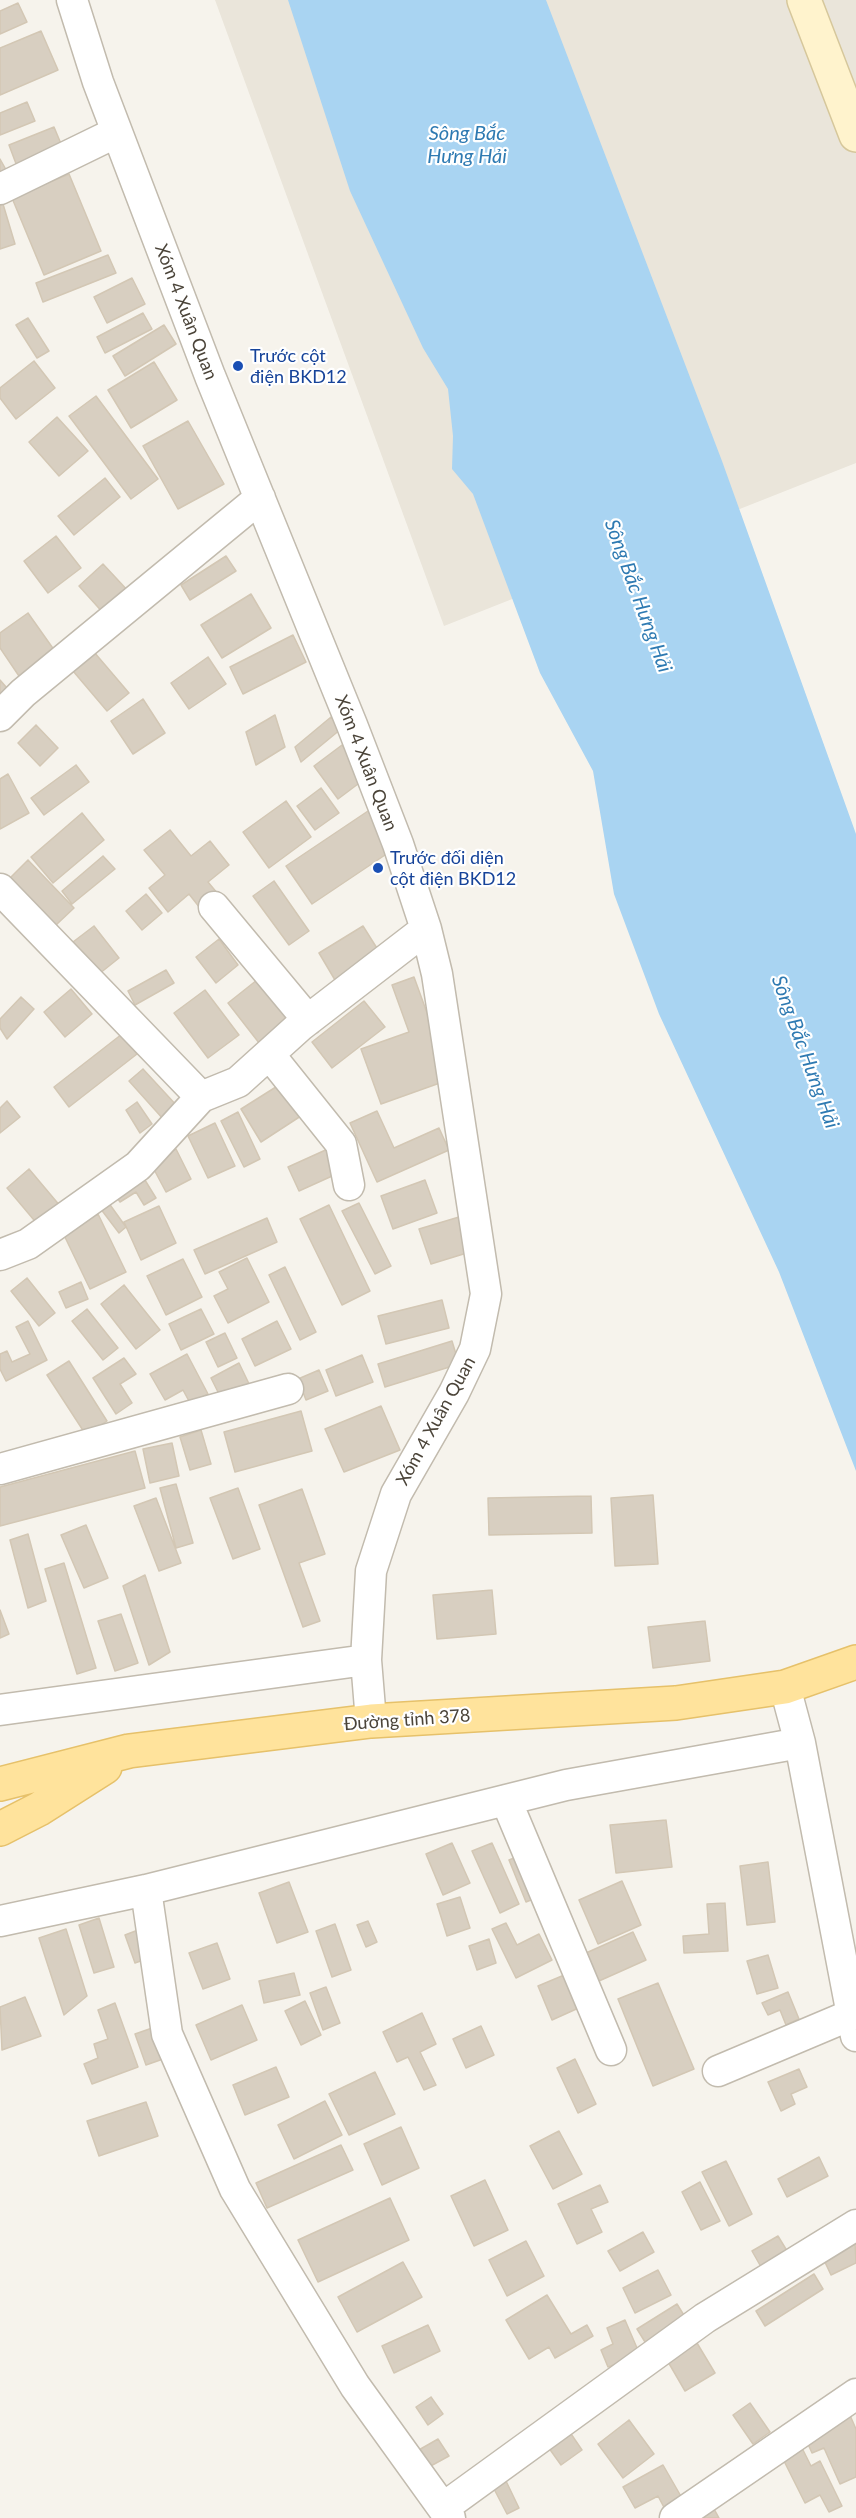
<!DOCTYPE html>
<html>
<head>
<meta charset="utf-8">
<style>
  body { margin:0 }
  canvas { display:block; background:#f6f3ec }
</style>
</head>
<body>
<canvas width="856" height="2518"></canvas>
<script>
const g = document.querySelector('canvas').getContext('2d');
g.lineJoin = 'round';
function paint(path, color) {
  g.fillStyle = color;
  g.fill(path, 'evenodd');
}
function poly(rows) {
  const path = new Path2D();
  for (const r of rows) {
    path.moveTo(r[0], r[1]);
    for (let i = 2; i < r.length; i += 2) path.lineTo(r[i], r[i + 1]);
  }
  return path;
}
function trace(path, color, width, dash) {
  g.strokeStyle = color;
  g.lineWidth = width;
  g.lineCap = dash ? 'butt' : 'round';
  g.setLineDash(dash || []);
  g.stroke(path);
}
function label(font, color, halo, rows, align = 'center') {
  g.font = font + ' Lato,sans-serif';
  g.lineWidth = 4.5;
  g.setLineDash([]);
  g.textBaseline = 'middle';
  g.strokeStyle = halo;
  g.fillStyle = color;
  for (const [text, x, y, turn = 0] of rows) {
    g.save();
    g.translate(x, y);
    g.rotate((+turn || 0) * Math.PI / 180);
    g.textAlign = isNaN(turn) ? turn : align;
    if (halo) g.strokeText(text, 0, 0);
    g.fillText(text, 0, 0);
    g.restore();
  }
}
paint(poly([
  [215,0,856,0,856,463,444,626]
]), '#eae5da');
paint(poly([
  [288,0,546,0,722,461,856,834,856,1471,779,1272,659,1014,614,894,593,771,540,673,473,494,452,469,453,436,448,389,423,348,350,191]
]), '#a9d4f2');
const building = poly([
  [18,3,27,22,0,34,0,11,18,3],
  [41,31,58,70,0,95,0,48,41,31],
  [27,102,35,121,0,135,0,113,27,102],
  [54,127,64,151,18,169,9,145,54,127],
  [0,159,9,175,0,179,0,159],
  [69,174,101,251,44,275,12,198,69,174],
  [3,204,15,244,0,249,0,205,3,204],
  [108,255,116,273,43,302,36,283,108,255],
  [132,278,145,304,107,323,94,297,132,278],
  [143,313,152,329,105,353,97,337,143,313],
  [28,318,49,351,37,358,16,325,28,318],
  [164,325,176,344,125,376,113,356,164,325],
  [34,361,55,388,16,419,0,398,0,388,34,361],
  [154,362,177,400,131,428,108,390,154,362],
  [96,396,158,479,131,499,69,416,96,396],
  [57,417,88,451,59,476,29,442,57,417],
  [188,421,224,484,178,509,143,446,188,421],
  [105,478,120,497,74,535,58,516,105,478],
  [56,536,81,568,48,593,24,561,56,536],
  [226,556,236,571,190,600,181,585,226,556],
  [103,564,130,593,105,615,79,586,103,564],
  [251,594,271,628,222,658,201,625,251,594],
  [28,613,57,654,21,679,0,648,0,633,28,613],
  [293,635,306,662,243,694,230,667,293,635],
  [94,652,129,693,107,711,73,671,94,652],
  [208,657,226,684,189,709,171,683,208,657],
  [0,680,7,688,0,694,0,680],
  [143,699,165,733,133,754,111,721,143,699],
  [275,715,285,747,256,765,246,732,275,715],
  [331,717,341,729,301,762,295,747,331,717],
  [36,725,58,748,40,766,18,743,36,725],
  [342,745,366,778,338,799,314,766,342,745],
  [76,765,89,782,44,815,31,798,76,765],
  [8,774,29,813,0,829,0,779,8,774],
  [321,788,339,813,315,830,297,806,321,788],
  [286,801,311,837,269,868,243,832,286,801],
  [368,811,394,849,312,904,286,866,368,811],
  [82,813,104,840,53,883,31,857,82,813],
  [170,830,191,856,210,841,229,865,208,882,218,894,200,908,189,894,168,912,149,888,165,875,144,850,170,830],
  [103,856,115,869,72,904,62,891,103,856],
  [28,860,74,908,56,925,10,878,28,860],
  [274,881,309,931,289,945,253,896,274,881],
  [146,894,162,913,142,930,126,911,146,894],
  [94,926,119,958,94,978,69,945,94,926],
  [363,926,380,953,335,980,319,953,363,926],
  [219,939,238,965,216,983,196,957,219,939],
  [166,970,174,983,135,1005,128,991,166,970],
  [262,976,297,1022,263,1048,228,1003,262,976],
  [414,977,451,1079,381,1104,361,1049,409,1032,392,985,414,977],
  [71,989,92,1014,65,1037,44,1012,71,989],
  [205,990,239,1035,208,1058,174,1013,205,990],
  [21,997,34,1009,7,1039,0,1028,0,1019,21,997],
  [364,1001,385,1027,332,1068,312,1042,364,1001],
  [122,1034,137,1054,69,1107,54,1087,122,1034],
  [143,1069,178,1107,164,1120,129,1081,143,1069],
  [287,1080,307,1112,261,1142,241,1109,287,1080],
  [7,1101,20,1117,0,1133,0,1108,7,1101],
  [137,1102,152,1124,140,1133,126,1110,137,1102],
  [377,1111,394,1148,439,1128,449,1150,377,1182,350,1123,377,1111],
  [238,1112,260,1159,244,1167,221,1121,238,1112],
  [215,1123,235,1166,208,1178,188,1136,215,1123],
  [330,1148,341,1172,299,1191,288,1167,330,1148],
  [176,1149,191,1179,166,1192,150,1162,176,1149],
  [29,1169,61,1207,39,1226,7,1188,29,1169],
  [140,1172,156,1198,144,1205,136,1192,120,1202,112,1190,140,1172],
  [425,1180,437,1213,393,1229,381,1196,425,1180],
  [108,1202,126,1227,119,1233,100,1208,108,1202],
  [359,1203,391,1266,375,1274,342,1211,359,1203],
  [329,1205,370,1291,342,1305,300,1219,329,1205],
  [159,1206,176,1243,141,1260,124,1222,159,1206],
  [98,1214,126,1272,90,1289,62,1231,98,1214],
  [459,1217,470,1252,431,1264,419,1229,459,1217],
  [267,1218,277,1242,205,1274,194,1250,267,1218],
  [247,1258,269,1302,228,1323,214,1296,228,1289,219,1272,247,1258],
  [183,1259,202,1297,166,1315,147,1276,183,1259],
  [285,1267,316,1332,300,1340,269,1275,285,1267],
  [27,1278,55,1313,39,1326,11,1291,27,1278],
  [81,1282,88,1299,66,1308,59,1292,81,1282],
  [124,1285,160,1330,136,1349,101,1304,124,1285],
  [442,1300,449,1328,386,1344,378,1316,442,1300],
  [87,1309,118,1348,103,1360,72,1321,87,1309],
  [201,1309,214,1334,181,1350,169,1324,201,1309],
  [28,1321,47,1360,6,1381,0,1369,0,1354,7,1351,12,1362,30,1354,16,1327,28,1321],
  [277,1321,291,1349,255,1366,242,1339,277,1321],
  [225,1333,237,1358,218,1367,206,1342,225,1333],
  [452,1341,459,1364,385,1387,378,1364,452,1341],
  [187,1354,208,1394,190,1403,183,1390,165,1400,150,1374,187,1354],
  [362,1355,373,1382,336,1396,326,1370,362,1355],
  [124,1358,136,1374,120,1384,132,1403,116,1414,93,1378,124,1358],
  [69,1361,107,1421,86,1435,47,1375,69,1361],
  [239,1363,252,1390,224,1404,211,1378,239,1363],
  [319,1370,328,1391,306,1400,298,1379,319,1370],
  [381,1406,400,1450,344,1472,325,1429,381,1406],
  [301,1411,312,1451,235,1472,224,1432,301,1411],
  [201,1430,211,1464,190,1470,180,1437,201,1430],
  [172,1443,179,1476,150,1483,143,1449,172,1443],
  [135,1451,145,1488,0,1526,0,1487,135,1451],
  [176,1484,193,1543,176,1548,160,1488,176,1484],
  [238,1488,260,1549,233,1559,210,1498,238,1488],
  [302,1489,325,1554,299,1563,320,1621,303,1627,259,1505,302,1489],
  [653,1495,658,1564,615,1566,611,1498,653,1495],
  [591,1496,592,1533,489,1535,488,1498,591,1496],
  [156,1498,181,1563,159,1571,134,1506,156,1498],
  [86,1525,108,1578,84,1588,61,1535,86,1525],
  [28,1534,46,1601,28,1608,10,1540,28,1534],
  [64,1563,96,1668,77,1674,45,1569,64,1563],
  [145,1575,170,1652,149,1665,123,1586,145,1575],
  [492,1590,496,1634,437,1639,433,1595,492,1590],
  [0,1610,9,1634,0,1638,0,1610],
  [121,1614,138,1663,115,1671,98,1621,121,1614],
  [705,1621,710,1661,653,1668,648,1627,705,1621],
  [666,1820,672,1867,616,1873,610,1825,666,1820],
  [452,1843,470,1883,443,1895,426,1854,452,1843],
  [492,1843,519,1904,500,1913,472,1851,492,1843],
  [519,1856,536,1898,526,1902,509,1860,519,1856],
  [768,1862,775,1922,747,1925,740,1866,768,1862],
  [622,1881,641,1925,598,1944,579,1900,622,1881],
  [289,1882,308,1932,277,1943,259,1893,289,1882],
  [460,1897,470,1928,447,1936,437,1904,460,1897],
  [725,1903,728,1951,684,1953,683,1936,709,1934,707,1904,725,1903],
  [99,1918,114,1967,94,1973,79,1925,99,1918],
  [368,1921,377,1942,366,1947,357,1925,368,1921],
  [506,1923,517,1945,539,1934,552,1960,516,1978,492,1929,506,1923],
  [335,1924,351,1970,332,1977,316,1931,335,1924],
  [66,1929,87,1996,64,2015,39,1938,66,1929],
  [138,1930,149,1958,135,1963,125,1935,138,1930],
  [633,1932,646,1960,599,1981,586,1953,633,1932],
  [489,1939,496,1963,477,1970,469,1946,489,1939],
  [217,1943,230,1979,203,1989,189,1953,217,1943],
  [768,1955,778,1988,757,1994,747,1961,768,1955],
  [294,1973,300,1995,264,2003,259,1981,294,1973],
  [569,1973,583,2006,552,2020,538,1986,569,1973],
  [658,1983,694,2069,653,2086,618,1999,658,1983],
  [326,1987,340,2023,323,2030,310,1993,326,1987],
  [788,1992,799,2019,786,2025,780,2010,768,2015,762,2003,788,1992],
  [25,1997,41,2036,2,2050,0,2007,25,1997],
  [305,2001,321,2035,301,2045,285,2011,305,2001],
  [115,2003,138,2067,92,2084,84,2064,98,2058,94,2044,108,2039,98,2010,115,2003],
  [242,2005,257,2040,211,2060,196,2025,242,2005],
  [422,2013,436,2044,420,2052,436,2085,424,2090,408,2057,397,2062,383,2032,422,2013],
  [481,2026,494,2055,466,2068,453,2039,481,2026],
  [155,2027,166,2058,146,2065,135,2034,155,2027],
  [575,2059,596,2104,578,2113,557,2068,575,2059],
  [276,2067,289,2097,245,2115,233,2085,276,2067],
  [799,2069,807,2087,791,2094,795,2104,781,2111,768,2082,799,2069],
  [375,2072,395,2114,349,2135,329,2094,375,2072],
  [325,2101,342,2135,294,2159,278,2125,325,2101],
  [146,2102,158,2136,99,2156,87,2121,146,2102],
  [401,2127,419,2168,382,2185,364,2144,401,2127],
  [559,2131,582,2174,553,2189,530,2146,559,2131],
  [341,2145,353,2170,267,2208,256,2183,341,2145],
  [819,2157,828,2176,787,2197,778,2179,819,2157],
  [726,2161,752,2214,729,2226,702,2172,726,2161],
  [485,2180,508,2230,474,2246,451,2196,485,2180],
  [700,2182,720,2221,701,2230,682,2192,700,2182],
  [600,2185,608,2202,591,2209,602,2232,577,2244,558,2204,600,2185],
  [390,2198,409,2240,318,2282,298,2240,390,2198],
  [643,2232,654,2252,620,2271,608,2251,643,2232],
  [778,2236,792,2259,765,2274,752,2251,778,2236],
  [526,2241,544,2276,507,2296,489,2260,526,2241],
  [855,2242,856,2263,831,2275,823,2258,855,2242],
  [403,2262,422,2297,357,2332,338,2297,403,2262],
  [658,2270,671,2295,635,2313,623,2288,658,2270],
  [814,2274,823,2289,765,2326,756,2311,814,2274],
  [547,2295,571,2334,587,2325,593,2336,555,2358,549,2347,529,2359,506,2320,547,2295],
  [677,2304,690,2325,650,2350,637,2329,677,2304],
  [625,2320,640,2355,608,2367,601,2350,613,2344,607,2328,625,2320],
  [428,2325,440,2351,394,2373,382,2346,428,2325],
  [697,2343,715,2373,685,2391,667,2360,697,2343],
  [431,2397,443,2414,428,2425,416,2407,431,2397],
  [750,2403,770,2432,753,2444,733,2415,750,2403],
  [849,2413,856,2429,856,2477,840,2484,824,2448,812,2453,803,2433,849,2413],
  [629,2420,654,2454,623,2478,598,2444,629,2420],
  [567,2428,582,2450,561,2465,546,2444,567,2428],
  [438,2439,449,2456,427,2468,417,2451,438,2439],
  [802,2448,811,2466,820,2461,842,2506,829,2512,820,2495,805,2503,782,2457,802,2448],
  [663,2465,686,2505,668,2515,658,2496,635,2508,623,2487,663,2465],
  [506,2481,519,2508,507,2514,493,2487,506,2481],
  [713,2507,719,2518,698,2518,713,2507]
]);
paint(building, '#d8cfc1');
trace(building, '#d3c7b4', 1.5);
const street = poly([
  [72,0,98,82,210,376,352,725,398,844,426,929,437,974,486,1294,475,1349,454,1393,396,1494,371,1571,366,1660,371,1721],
  [0,189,117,132],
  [0,716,23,693,260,498],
  [0,889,201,1097,238,1082,300,1026,426,929],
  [214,907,308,1020],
  [269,1054,341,1144,349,1185],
  [0,1255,28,1244,138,1166,201,1097],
  [0,1469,288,1389],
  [785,1687,800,1743,856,2036],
  [0,1710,366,1660],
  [506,1800,611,2050],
  [146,1890,167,2034,235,2189,355,2386,450,2518],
  [0,1921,146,1890,566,1785,800,1743],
  [718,2071,853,2014],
  [443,2508,705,2318,856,2225],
  [675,2518,856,2394]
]);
const secondary = poly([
  [804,0,856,135]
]);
const primary = poly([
  [0,1784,129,1751,371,1721,676,1703,785,1687,856,1662],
  [0,1829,39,1809,105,1767]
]);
trace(street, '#c2bbae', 33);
trace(secondary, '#d6c79b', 36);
trace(primary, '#e6c16a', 36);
trace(street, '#fff', 30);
trace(secondary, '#fff3cd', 33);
trace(primary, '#ffe39c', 33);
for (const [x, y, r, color] of [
  [238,366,6,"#1a4fb4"],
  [378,868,6,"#1a4fb4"]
]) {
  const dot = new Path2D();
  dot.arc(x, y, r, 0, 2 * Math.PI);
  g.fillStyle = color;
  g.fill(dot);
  trace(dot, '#fff', 2);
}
label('18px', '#4b4439', '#fff', [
  ["Xóm 4 Xuân Quan",186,312,69],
  ["Xóm 4 Xuân Quan",366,763,69],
  ["Xóm 4 Xuân Quan",436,1421,-61],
  ["Đường tỉnh 378",407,1720,-4]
]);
label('18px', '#164399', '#fff', [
  ["Trước cột",250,356],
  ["điện BKD12",250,377],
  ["Trước đối diện",390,858],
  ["cột điện BKD12",390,879]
], 'left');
label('italic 20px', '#2e7ab2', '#fff', [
  ["Sông Bắc",467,134],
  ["Hưng Hải",467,157],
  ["Sông Bắc Hưng Hải",638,596,70],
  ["Sông Bắc Hưng Hải",805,1052,70]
]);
</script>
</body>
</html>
